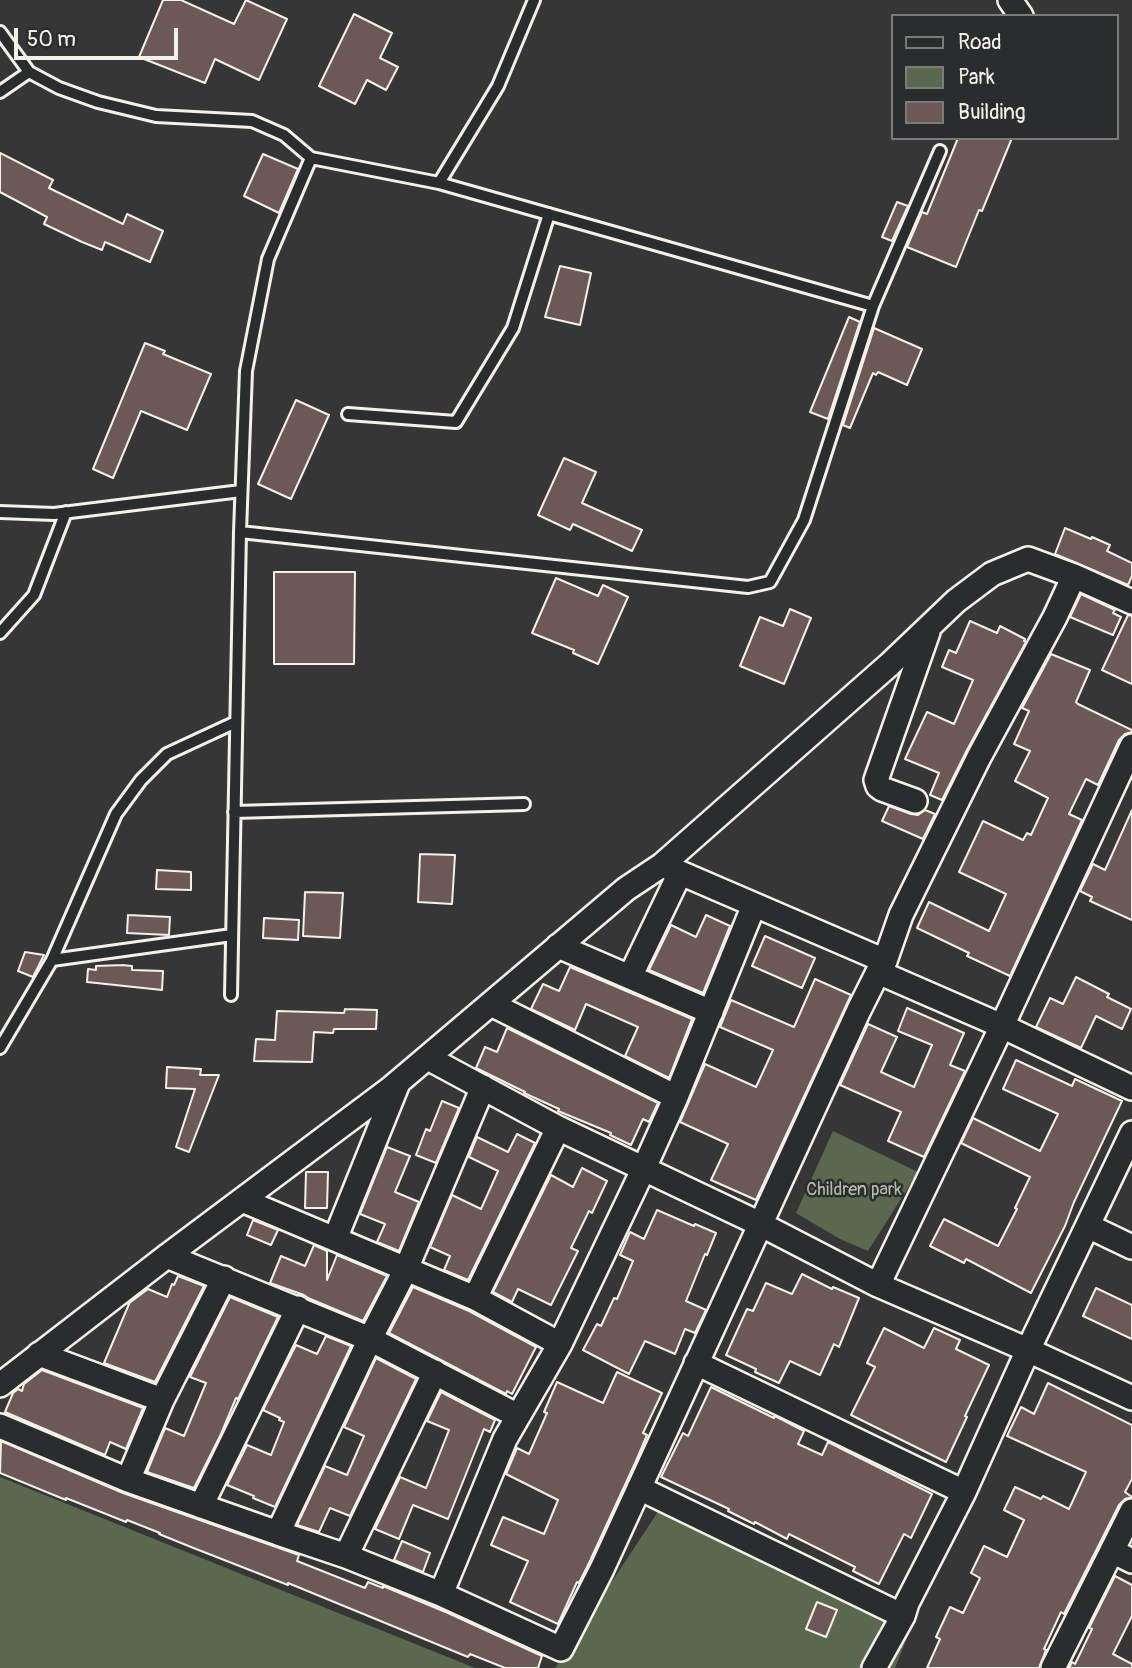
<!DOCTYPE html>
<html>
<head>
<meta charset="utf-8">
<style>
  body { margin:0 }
  #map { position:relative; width:1132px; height:1668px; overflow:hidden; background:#373636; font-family:Pangolin,sans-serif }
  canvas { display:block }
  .legend { position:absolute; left:891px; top:14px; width:228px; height:126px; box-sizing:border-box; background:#2a2d2e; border:2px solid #7b7b78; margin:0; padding:9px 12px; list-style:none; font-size:21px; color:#f4f1e8 }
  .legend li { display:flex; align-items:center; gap:14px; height:35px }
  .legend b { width:35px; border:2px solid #7b7b78 }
  .scale { position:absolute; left:14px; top:28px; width:164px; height:32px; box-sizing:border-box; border:4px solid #f4f1e8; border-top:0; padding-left:9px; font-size:21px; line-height:24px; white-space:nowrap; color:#f4f1e8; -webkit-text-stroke:5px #2a2d2e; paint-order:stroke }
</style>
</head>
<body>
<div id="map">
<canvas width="1132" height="1668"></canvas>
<ul class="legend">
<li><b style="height:9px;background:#2a2d2e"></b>Road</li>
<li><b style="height:19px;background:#5a6850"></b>Park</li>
<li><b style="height:19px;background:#6b5857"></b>Building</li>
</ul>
<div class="scale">50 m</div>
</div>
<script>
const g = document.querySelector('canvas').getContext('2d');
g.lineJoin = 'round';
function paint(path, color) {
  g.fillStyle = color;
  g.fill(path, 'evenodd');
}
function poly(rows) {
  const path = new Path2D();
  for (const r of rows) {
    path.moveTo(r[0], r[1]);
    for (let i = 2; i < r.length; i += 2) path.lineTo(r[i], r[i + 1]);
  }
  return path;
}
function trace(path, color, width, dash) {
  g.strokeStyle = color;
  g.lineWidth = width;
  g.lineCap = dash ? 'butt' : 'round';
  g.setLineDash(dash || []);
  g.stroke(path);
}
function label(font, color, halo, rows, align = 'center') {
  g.font = font + ' Pangolin,sans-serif';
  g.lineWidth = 5;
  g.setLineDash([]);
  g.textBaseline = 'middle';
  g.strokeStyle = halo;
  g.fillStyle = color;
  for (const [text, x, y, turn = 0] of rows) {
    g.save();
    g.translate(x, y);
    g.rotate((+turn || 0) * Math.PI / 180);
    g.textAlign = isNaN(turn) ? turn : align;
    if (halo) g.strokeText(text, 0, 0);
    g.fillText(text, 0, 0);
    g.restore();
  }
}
paint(poly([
  [833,1131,918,1172,868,1251,840,1239,796,1213],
  [0,1477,475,1668,0,1668],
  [669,1495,919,1608,895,1668,555,1668]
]), '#5a6850');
const building = poly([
  [163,0,181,0,234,24,246,0,287,19,259,80,215,59,205,83,139,57,163,0],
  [354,14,392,33,380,58,398,67,386,90,367,80,355,104,319,86,354,14],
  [958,138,1012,138,982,211,979,210,956,267,907,247,922,212,927,214,958,138],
  [0,153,53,180,49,188,123,224,127,214,163,231,150,262,105,242,102,250,82,242,44,224,47,217,0,192,0,153],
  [263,154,298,169,279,213,244,196,263,154],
  [897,202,908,206,892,241,882,237,897,202],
  [560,266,591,273,580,325,545,317,560,266],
  [849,317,860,322,828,419,810,412,849,317],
  [874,328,922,349,907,385,878,372,876,375,873,373,850,428,843,425,874,328],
  [145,343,165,351,163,354,211,374,187,430,141,411,113,478,93,469,145,343],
  [296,400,329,415,291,499,258,484,296,400],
  [564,458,596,472,582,503,642,530,632,551,573,524,570,530,538,515,564,458],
  [1065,528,1091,539,1092,537,1110,545,1107,551,1132,563,1132,576,1128,585,1055,554,1065,528],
  [274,572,355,572,354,664,274,664,274,572],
  [556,578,598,596,603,585,628,597,598,664,573,653,574,650,532,633,556,578],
  [1081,594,1115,610,1113,613,1121,617,1113,635,1070,617,1081,594],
  [790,609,811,618,784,684,740,666,760,617,783,626,790,609],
  [1128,615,1132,616,1132,684,1102,670,1128,615],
  [970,621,997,633,1000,626,1025,639,1024,641,1026,642,967,750,942,800,930,795,939,773,905,759,927,712,954,724,973,680,942,667,949,650,956,653,970,621],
  [1051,654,1090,670,1076,702,1078,704,1132,730,1132,732,1125,734,1119,740,1098,785,1086,779,1069,814,1082,820,1010,976,967,956,969,953,917,928,929,902,989,931,1006,894,959,872,983,821,1023,840,1027,833,1031,835,1048,798,1015,781,1030,751,1014,744,1029,711,1022,708,1051,654],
  [889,806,911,814,918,815,925,810,935,814,923,839,882,821,889,806],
  [1132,810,1132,920,1090,901,1092,897,1080,891,1093,864,1105,870,1132,810],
  [420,854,455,855,452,904,418,902,420,854],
  [157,870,191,872,191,890,156,889,157,870],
  [305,892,343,893,340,938,303,936,305,892],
  [128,915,170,917,169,935,127,933,128,915],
  [706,915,730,926,703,993,649,970,671,925,696,937,706,915],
  [264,918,299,920,298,940,263,938,264,918],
  [765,936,815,958,802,988,752,966,765,936],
  [25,952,44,955,33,977,18,971,25,952],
  [122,965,132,966,132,970,163,971,162,990,87,982,88,969,96,970,96,966,122,965],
  [570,967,692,1019,669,1078,625,1056,638,1027,586,1004,575,1030,531,1009,543,984,559,991,570,967],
  [1076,977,1109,994,1107,997,1131,1009,1122,1029,1096,1016,1081,1048,1036,1027,1050,998,1063,1004,1076,977],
  [815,979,851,995,756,1200,711,1180,728,1144,680,1122,705,1064,756,1087,773,1050,720,1027,731,1000,794,1027,815,979],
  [907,1008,964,1033,950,1065,965,1071,924,1157,888,1141,901,1112,840,1085,868,1024,897,1037,881,1072,914,1087,932,1045,898,1031,907,1008],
  [345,1009,377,1010,376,1029,334,1029,333,1033,314,1032,312,1062,254,1061,256,1039,275,1040,277,1011,344,1013,345,1009],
  [507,1028,658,1103,649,1122,643,1119,631,1145,610,1135,611,1133,558,1111,559,1109,524,1093,525,1092,476,1068,485,1047,497,1052,507,1028],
  [1016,1060,1072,1086,1075,1079,1122,1101,1074,1202,1065,1226,1031,1293,966,1259,964,1263,930,1246,944,1219,998,1246,1017,1209,1015,1208,1030,1177,961,1143,973,1118,1040,1151,1058,1114,1003,1089,1016,1060],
  [167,1067,201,1069,200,1075,219,1075,189,1152,176,1147,195,1089,166,1088,167,1067],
  [442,1101,459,1108,436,1163,416,1155,426,1129,430,1131,442,1101],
  [517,1134,535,1143,468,1280,444,1270,450,1256,430,1247,452,1195,481,1209,498,1171,469,1157,477,1137,508,1152,517,1134],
  [387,1147,410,1156,395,1192,419,1202,399,1251,377,1242,385,1224,360,1214,387,1147],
  [582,1168,607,1181,592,1213,589,1211,571,1248,578,1251,551,1305,518,1289,512,1302,493,1292,551,1175,573,1187,582,1168],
  [306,1172,328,1172,327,1208,305,1208,306,1172],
  [657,1210,694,1226,695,1224,716,1233,707,1255,705,1254,686,1301,706,1310,695,1333,685,1329,675,1354,645,1341,629,1374,583,1350,597,1324,601,1326,614,1298,617,1299,633,1261,620,1255,630,1232,644,1239,657,1210],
  [253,1220,278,1230,271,1245,247,1235,253,1220],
  [314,1245,327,1251,327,1280,337,1255,387,1276,363,1321,308,1298,304,1295,270,1283,281,1256,305,1266,314,1245],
  [802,1274,832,1289,833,1287,859,1298,839,1347,834,1344,820,1375,790,1361,779,1383,755,1372,756,1369,726,1355,747,1309,753,1311,766,1283,792,1294,802,1274],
  [178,1276,204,1286,155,1382,104,1363,129,1304,128,1304,148,1289,167,1297,172,1284,174,1285,178,1276],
  [413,1287,469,1311,536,1347,512,1394,507,1391,506,1394,389,1333,413,1287],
  [1096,1288,1132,1305,1132,1339,1083,1316,1096,1288],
  [230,1297,278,1317,238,1399,236,1398,221,1434,194,1488,147,1472,165,1428,184,1436,206,1383,190,1377,230,1297],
  [884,1328,924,1348,934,1328,960,1340,956,1349,989,1365,965,1416,967,1417,946,1462,851,1415,875,1367,867,1363,884,1328],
  [326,1336,351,1346,275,1507,253,1498,254,1496,227,1485,247,1445,271,1455,284,1422,279,1420,280,1418,263,1410,296,1345,317,1354,326,1336],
  [376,1358,416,1379,350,1516,330,1508,319,1532,297,1525,325,1466,347,1475,364,1436,344,1427,376,1358],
  [42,1370,143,1408,126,1449,110,1442,105,1455,5,1412,13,1393,18,1389,22,1391,24,1384,42,1370],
  [617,1372,662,1393,643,1433,647,1435,636,1461,589,1563,579,1583,577,1582,558,1624,510,1602,528,1561,491,1545,503,1517,544,1534,558,1500,506,1474,517,1448,529,1454,547,1413,544,1412,557,1382,603,1403,617,1372],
  [1048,1383,1132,1425,1132,1479,1125,1492,1132,1497,1125,1499,1119,1505,1064,1614,1061,1612,1044,1649,1046,1650,1039,1668,927,1668,940,1639,936,1637,950,1607,963,1613,980,1578,971,1573,984,1546,1007,1557,1024,1520,1004,1510,1015,1487,1041,1499,1043,1496,1069,1509,1086,1472,1007,1436,1021,1407,1034,1414,1048,1383],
  [711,1387,774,1418,775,1416,804,1431,798,1444,822,1455,828,1442,932,1494,911,1538,904,1534,879,1584,853,1571,855,1567,789,1534,787,1539,755,1522,754,1524,728,1511,729,1509,661,1477,683,1433,688,1436,711,1387],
  [441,1392,495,1420,490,1432,484,1429,448,1519,413,1505,399,1539,375,1529,400,1477,426,1488,449,1430,427,1421,441,1392],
  [1,1441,123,1493,299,1555,297,1561,365,1588,368,1582,383,1588,383,1586,448,1613,542,1656,538,1668,505,1668,470,1654,468,1657,288,1583,288,1585,191,1547,159,1534,160,1533,127,1520,126,1522,66,1498,66,1500,0,1473,1,1441],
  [402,1541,430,1553,423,1572,394,1560,402,1541],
  [1115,1576,1132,1585,1132,1616,1113,1654,1132,1664,1132,1668,1069,1668,1072,1662,1075,1664,1092,1629,1089,1628,1115,1576],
  [817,1602,837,1610,826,1637,806,1629,817,1602]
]);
paint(building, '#6b5857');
trace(building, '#f4f1e8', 2);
const lane = poly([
  [0,32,29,72,59,88,98,102,156,116,252,121,284,135,311,158,268,259,246,371,240,532],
  [0,92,29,72],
  [311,158,439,183,873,306],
  [439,183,498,86,534,0],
  [348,414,456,422,513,328,549,214],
  [0,512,54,514,241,491],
  [0,633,34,595,66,512],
  [234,812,524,804],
  [52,960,232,935],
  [231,995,240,532,748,587,770,582,804,520,873,306,940,151],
  [0,1048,52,960,116,814,141,780,167,754,236,722]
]);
const street = poly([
  [1010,0,1021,16],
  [915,801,882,789,878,786,876,780,928,632],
  [662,865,885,961],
  [754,905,676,1097,644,1168,560,1344,505,1439,441,1594,561,1649,602,1569,859,1010,878,972,885,961,901,915,979,757,1055,617,1074,576],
  [558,946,711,1012],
  [878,972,1002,1026,1132,1088],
  [630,977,680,873],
  [491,1004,676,1097],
  [428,1058,558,1128,760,1224,878,1285,1028,1350,1132,1398],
  [242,1200,475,1298,560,1344],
  [1088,1226,1132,1247],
  [335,1239,398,1083],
  [167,1256,370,1339,518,1416],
  [878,1285,1002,1026,1132,746],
  [475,1298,558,1128],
  [39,1354,162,1400],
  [696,1363,964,1492],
  [0,1385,167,1256,390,1089,626,889,662,865,890,664,956,601,992,574,1028,559,1074,576,1132,602],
  [0,1426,128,1480,278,1533],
  [128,1480,162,1400,224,1278],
  [639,1488,903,1616],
  [201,1506,298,1308],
  [1112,1551,1132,1511],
  [346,1556,435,1372],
  [441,1594,346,1556,278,1533,370,1339,406,1269,483,1087],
  [874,1668,903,1616,907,1603,964,1492,1028,1350,1132,1133],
  [1053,1668,1112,1551,1132,1561]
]);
trace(lane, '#f4f1e8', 16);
trace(street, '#f4f1e8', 28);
trace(lane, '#2a2d2e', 10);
trace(street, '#2a2d2e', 23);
label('18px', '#b6baab', '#2a2d2e', [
  ["Children park",854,1190]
]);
</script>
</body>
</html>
